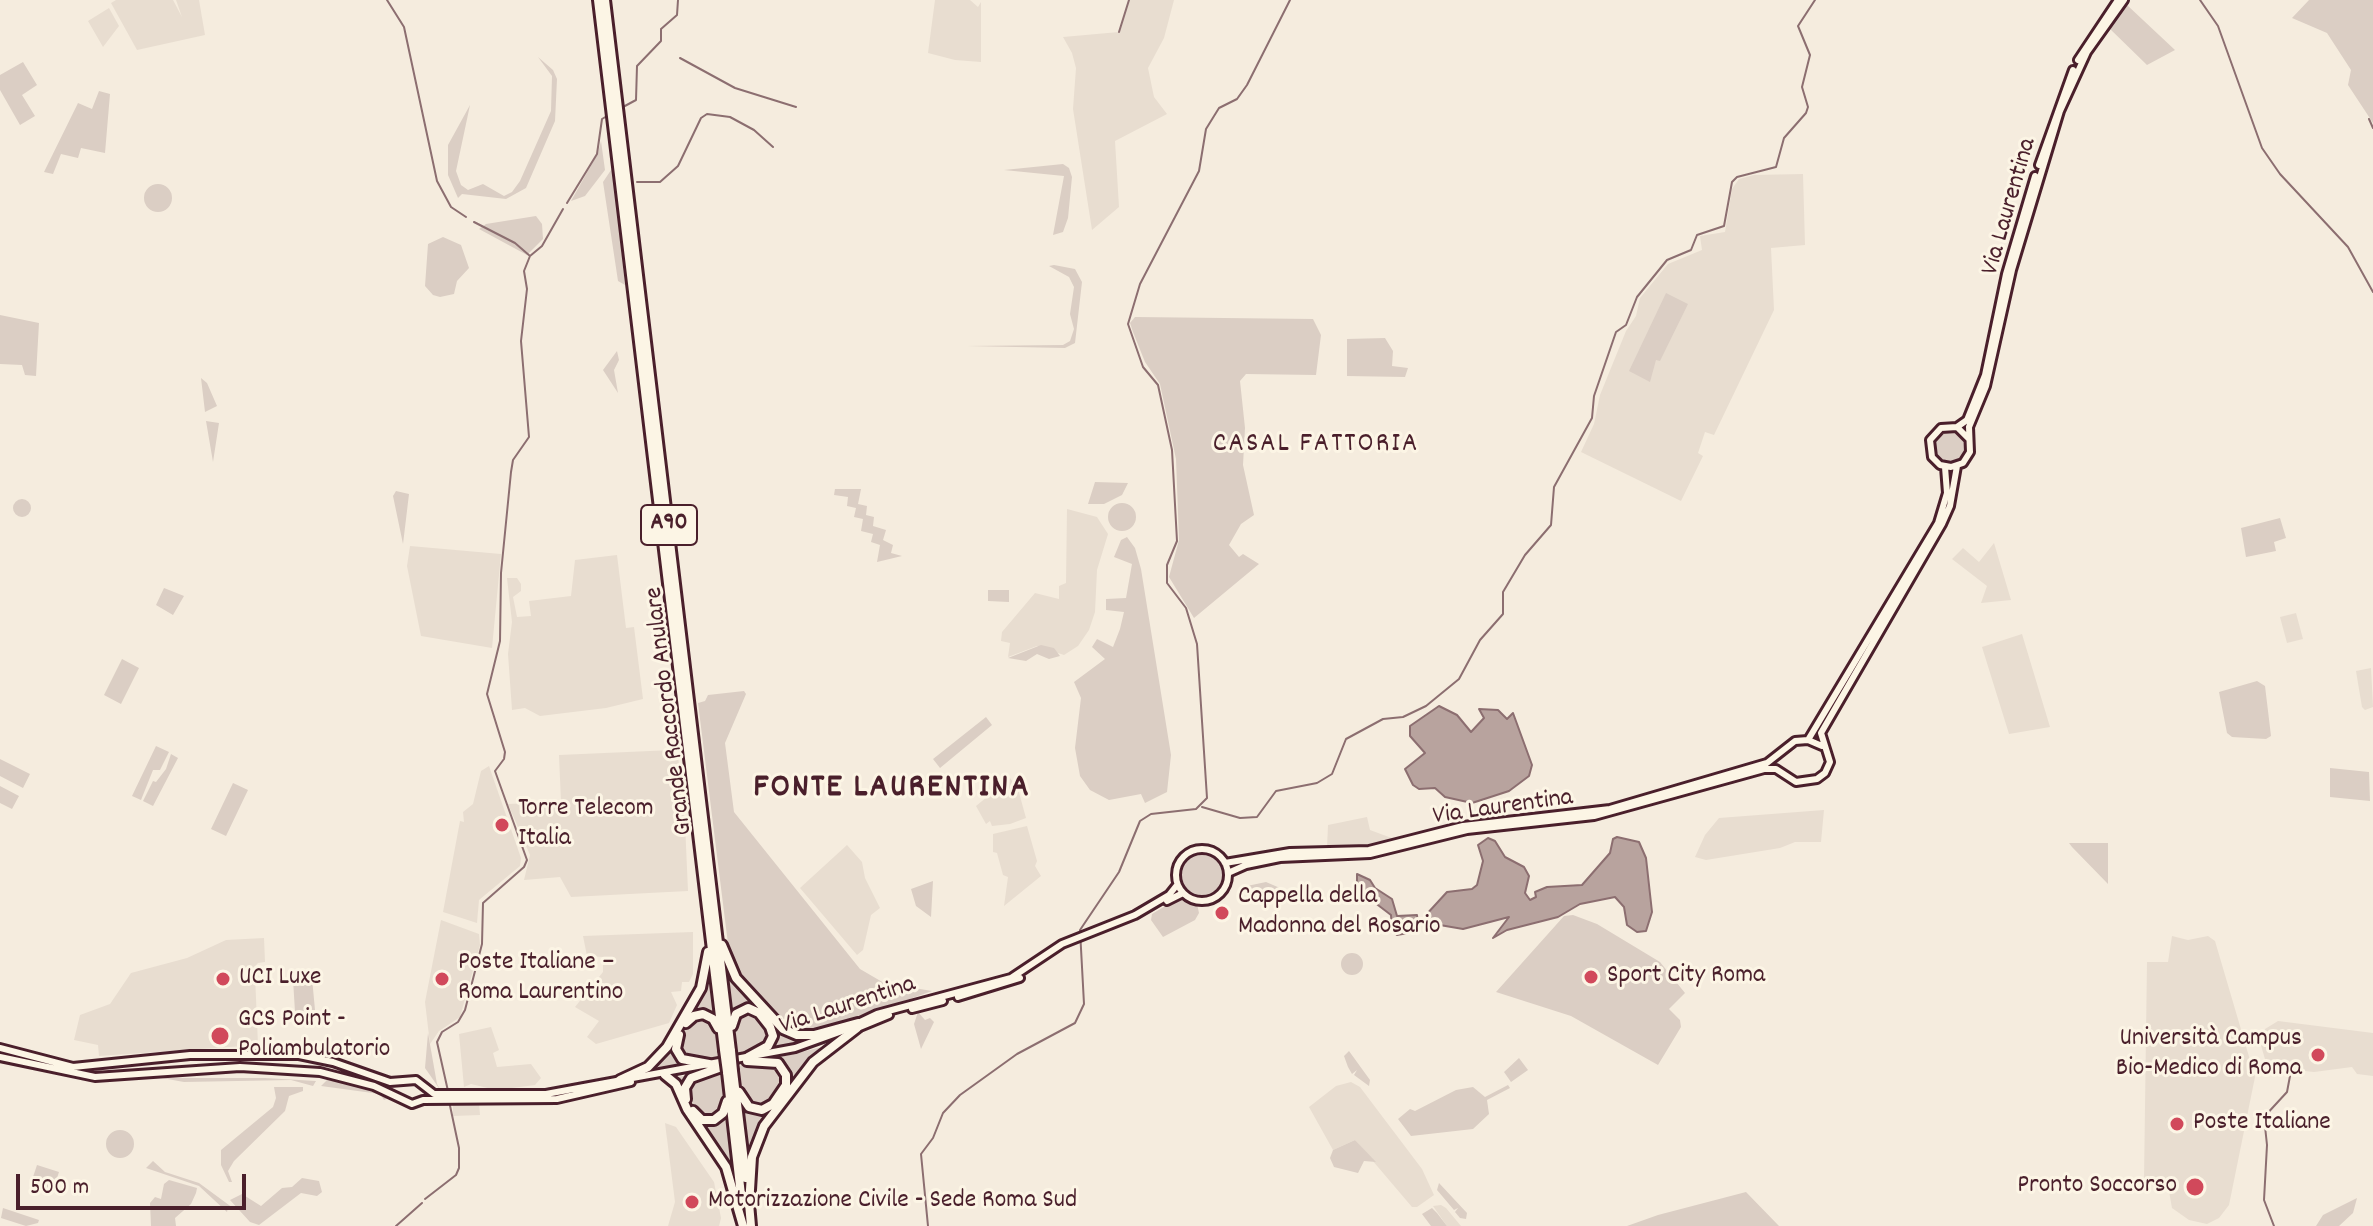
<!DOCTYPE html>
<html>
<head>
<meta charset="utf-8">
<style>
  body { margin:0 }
  #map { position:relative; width:2373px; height:1226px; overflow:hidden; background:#f5ecde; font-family:Dekko,sans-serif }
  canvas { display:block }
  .scale { position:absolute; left:16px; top:1174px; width:230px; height:36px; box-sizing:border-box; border:4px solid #4a1f2b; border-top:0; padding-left:10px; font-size:24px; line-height:28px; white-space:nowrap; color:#4a1f2b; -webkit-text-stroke:6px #fcf5e5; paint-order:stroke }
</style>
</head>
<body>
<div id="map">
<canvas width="2373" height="1226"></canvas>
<div class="scale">500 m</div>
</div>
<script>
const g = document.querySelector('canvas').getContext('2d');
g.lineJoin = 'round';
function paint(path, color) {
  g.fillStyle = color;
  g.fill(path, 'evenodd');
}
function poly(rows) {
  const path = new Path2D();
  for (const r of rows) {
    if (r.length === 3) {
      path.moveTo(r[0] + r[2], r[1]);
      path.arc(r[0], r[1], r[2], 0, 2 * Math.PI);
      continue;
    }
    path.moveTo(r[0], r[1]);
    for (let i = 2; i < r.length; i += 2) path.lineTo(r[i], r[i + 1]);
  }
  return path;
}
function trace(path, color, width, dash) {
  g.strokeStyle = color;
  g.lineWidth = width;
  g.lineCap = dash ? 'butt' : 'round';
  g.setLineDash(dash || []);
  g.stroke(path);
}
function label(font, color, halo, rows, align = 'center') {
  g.font = font + ' Dekko,sans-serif';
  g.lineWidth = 6;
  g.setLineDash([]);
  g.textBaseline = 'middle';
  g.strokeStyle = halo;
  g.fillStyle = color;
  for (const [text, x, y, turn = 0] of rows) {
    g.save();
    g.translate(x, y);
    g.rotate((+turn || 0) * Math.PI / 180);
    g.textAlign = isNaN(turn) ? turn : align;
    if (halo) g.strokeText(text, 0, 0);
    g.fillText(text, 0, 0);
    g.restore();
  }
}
paint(poly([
  [116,0,173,0,182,17,176,0,199,0,205,35,137,50,111,3],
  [935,0,970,0,978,7,981,2,981,62,955,60,928,53],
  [1129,0,1174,0,1164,38,1148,68,1154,97,1167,114,1115,141,1119,207,1092,230,1073,109,1076,68,1072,53,1063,37,1119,32],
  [109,8,119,26,103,47,88,21],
  [1803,174,1805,245,1771,248,1774,310,1714,435,1705,432,1698,453,1703,456,1681,501,1581,452,1594,424,1600,395,1626,331,1636,316,1640,298,1668,264,1702,250,1700,236,1725,232,1732,189,1739,179,1754,175],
  [1067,509,1097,517,1108,534,1097,570,1095,612,1089,630,1078,646,1064,655,1037,646,1008,657,1010,643,1001,641,1002,632,1035,593,1059,599,1059,586,1066,583],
  [1994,543,2011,600,1981,603,1987,586,1952,559,1963,548,1979,562],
  [410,546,501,554,492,648,421,636,407,566],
  [617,555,626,628,634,627,643,699,606,708,540,716,525,708,512,710,508,654,512,622,507,578,517,578,521,584,521,591,513,597,517,617,531,616,529,601,571,596,575,560],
  [2296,613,2303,639,2287,643,2280,617],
  [2022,634,2050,727,2009,734,1982,647],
  [2371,668,2373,707,2365,710,2362,707,2356,671],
  [673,750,678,756,685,823,688,891,571,897,560,877,524,880,530,855,508,804,561,802,559,755],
  [489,766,521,858,520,866,479,900,477,923,443,912,460,821,464,822,463,812,473,804,481,771],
  [1010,778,1018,789,1026,818,1010,824,992,826,990,821,986,824,976,806],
  [1824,810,1821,842,1795,842,1780,848,1706,860,1695,857,1705,835,1719,818],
  [1367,817,1370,830,1397,840,1370,847,1327,848,1328,825],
  [1027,826,1037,861,1035,866,1041,876,1004,906,1008,877,1003,875,997,853,993,852,993,834],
  [847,845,862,862,865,878,880,908,871,915,863,950,857,955,800,888],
  [441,920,479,934,480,945,460,1017,439,1031,430,1044,425,1002],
  [693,932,693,974,689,982,682,982,681,991,671,992,677,1005,669,1023,596,1044,587,1037,599,1021,575,1007,603,972,603,957,587,956,583,936],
  [2172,936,2188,940,2208,936,2215,941,2255,1077,2229,1205,2219,1218,2207,1224,2189,1220,2172,1208,2167,1180,2144,1180,2147,962,2168,962],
  [264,938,265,962,258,963,251,971,255,975,258,1045,99,1056,98,1045,74,1040,80,1015,110,1004,131,973,187,958,226,940],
  [2278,1021,2373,1033,2373,1076,2357,1074,2352,1067,2314,1072,2286,1069,2269,1073,2260,1042,2265,1029],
  [491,1027,499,1050,493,1053,497,1067,531,1064,541,1078,535,1085,496,1090,471,1084,464,1087,459,1034],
  [1351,1082,1360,1087,1422,1169,1434,1195,1417,1207,1412,1207,1355,1140,1333,1150,1309,1107,1336,1086],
  [453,1103,479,1103,480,1115,453,1116],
  [665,1123,676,1127,714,1182,721,1218,719,1226,668,1226,675,1202],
  [1441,1205,1446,1208,1461,1226,1447,1226,1433,1206]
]), '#e8ddd0');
paint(poly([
  [2309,0,2373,0,2373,123,2348,85,2351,70,2327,33,2292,18],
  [2127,5,2175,50,2147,65,2108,27],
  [538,57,553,70,557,79,555,121,526,188,506,199,462,194,458,198,448,175,448,145,470,105,456,171,461,185,468,190,483,184,504,196,512,192,520,181,551,111,552,76],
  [23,62,37,85,22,95,35,116,20,125,0,90,0,75],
  [99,91,110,94,105,153,81,148,78,158,61,154,53,174,44,172,78,103,92,109],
  [601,141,605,170,585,196,571,201,598,153],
  [1063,164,1069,168,1072,177,1068,218,1063,232,1053,235,1064,176,1004,170],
  [613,167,625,285,618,281,603,182],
  [158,198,14],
  [536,216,542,224,543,239,527,255,479,229,486,224],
  [443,237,461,245,469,268,457,281,454,294,440,297,433,295,425,286,428,244],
  [1054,265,1075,269,1082,282,1075,343,1065,348,967,346,1063,345,1070,341,1074,329,1070,314,1074,287,1069,277,1049,266],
  [1666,293,1688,304,1660,361,1656,360,1650,382,1629,371],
  [0,315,39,323,36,376,25,375,22,365,0,364],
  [1135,317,1313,319,1321,335,1316,375,1246,374,1240,381,1245,428,1243,465,1254,515,1241,524,1229,545,1239,557,1243,554,1259,564,1194,618,1169,577,1179,540,1176,459,1160,384,1145,362,1133,332,1130,323],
  [1385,338,1393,351,1392,366,1408,368,1405,377,1347,376,1347,339],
  [617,351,619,360,614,370,618,393,603,370],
  [201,378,207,383,217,406,205,412],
  [206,421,219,423,213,462],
  [1950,447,18],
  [1095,482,1128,483,1122,495,1104,504,1088,504],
  [835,489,861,489,858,504,867,506,866,515,874,517,873,526,886,530,883,540,893,545,891,553,902,556,877,562,880,545,871,542,873,534,861,531,863,519,854,517,856,508,847,506,848,497,834,495],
  [396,491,409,494,403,544,393,496],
  [22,508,9],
  [1122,517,14],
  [2280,518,2286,538,2274,542,2276,551,2246,557,2241,528],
  [1127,537,1135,548,1141,569,1171,755,1167,792,1145,803,1141,794,1109,800,1090,790,1080,776,1075,748,1081,698,1074,682,1105,659,1092,647,1097,639,1113,647,1120,629,1124,612,1106,610,1106,599,1126,598,1132,564,1114,557,1121,540],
  [164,588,184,596,173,615,156,605],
  [988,590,1009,590,1009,602,988,601],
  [1041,645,1054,648,1060,656,1049,659,1037,654,1026,661,1008,658],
  [122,659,139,668,121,704,104,695],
  [2257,681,2265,686,2271,736,2266,739,2232,737,2227,733,2219,692],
  [744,691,746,694,725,743,734,812,860,969,884,983,932,991,821,1031,789,1028,737,971,728,944,698,703,705,701,708,695],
  [986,717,992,725,940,768,933,759],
  [156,746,169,752,160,770,153,770,141,800,132,796],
  [171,754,178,758,153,806,143,801,153,781,156,782,166,769],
  [0,759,30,774,23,788,0,776],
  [2330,768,2369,772,2370,801,2330,797],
  [233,783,248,790,226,836,211,829],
  [0,786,19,796,12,809,0,803],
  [2069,843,2108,843,2108,884,2072,847],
  [1202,875,24],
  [933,881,931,917,916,906,911,889],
  [1266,882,1280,888,1289,902,1259,904,1246,893,1247,886],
  [1180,897,1197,904,1199,913,1195,920,1163,937,1151,920,1152,914],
  [1573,915,1597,924,1660,962,1685,993,1669,1009,1680,1020,1681,1027,1658,1065,1571,1016,1496,992,1564,916],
  [1352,964,11],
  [725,961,775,1026,817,1037,766,1050,774,1037,757,1009,731,1017],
  [709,970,715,1020,711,1015,688,1018,678,1033,682,1061,690,1065,640,1074,649,1068,703,990],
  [312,978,315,1010,295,1012,293,979],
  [756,1011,770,1028,770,1042,754,1053,737,1055,733,1025,741,1012],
  [918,1012,925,1020,930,1018,934,1022,921,1049,914,1024],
  [708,1017,716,1028,720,1059,699,1062,679,1054,679,1037,690,1021],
  [428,1033,437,1084,441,1091,425,1068],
  [830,1045,764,1123,749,1163,742,1104,763,1111,788,1083,773,1059],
  [1349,1051,1370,1080,1369,1086,1354,1075,1357,1070,1352,1074,1348,1067,1344,1056],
  [1519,1058,1528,1070,1511,1082,1504,1072],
  [761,1061,772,1062,786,1078,773,1103,756,1108,742,1094,738,1066],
  [721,1069,724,1109,709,1120,695,1113,687,1100,690,1081],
  [695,1074,689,1078,685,1101,703,1122,726,1110,734,1177,686,1105,672,1078],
  [162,1078,265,1078,316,1081,313,1086,291,1080,184,1082],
  [327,1080,369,1087,391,1097,384,1100,380,1094,321,1086],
  [1508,1085,1510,1088,1487,1100,1489,1114,1473,1129,1411,1136,1398,1119,1410,1109,1415,1111,1456,1090,1473,1087,1485,1097],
  [274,1087,303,1087,303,1091,289,1096,285,1111,234,1161,228,1171,232,1182,229,1182,221,1165,221,1150,273,1107,276,1098],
  [120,1144,14],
  [1355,1140,1376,1162,1364,1161,1358,1173,1334,1167,1330,1158,1333,1150],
  [153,1161,165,1172,199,1183,233,1208,228,1207,227,1212,199,1186,146,1168],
  [37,1165,59,1172,52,1193,30,1186],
  [302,1178,319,1181,322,1192,317,1196,301,1193,259,1225,250,1222,230,1200,242,1194,261,1206,282,1188,292,1187],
  [169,1180,197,1188,196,1193,191,1204,175,1218,176,1226,151,1226,150,1203,155,1197,161,1199,164,1184],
  [1439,1183,1467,1213,1466,1219,1460,1218,1455,1212,1458,1208,1454,1210,1437,1190],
  [1746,1192,1779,1226,1627,1226,1658,1215],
  [2357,1198,2353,1213,2339,1226,2316,1226,2323,1215],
  [3,1208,39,1220,38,1223,26,1226,1,1218],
  [1432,1208,1437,1213,1447,1226,1431,1226,1422,1214]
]), '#dbcec4');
const water = poly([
  [1439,706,1457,715,1471,732,1484,718,1479,709,1498,710,1507,719,1513,713,1532,765,1529,776,1509,791,1472,803,1445,797,1435,788,1419,789,1413,785,1405,769,1425,753,1410,736,1410,726,1439,706],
  [1617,837,1639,842,1646,858,1652,912,1646,931,1637,932,1627,925,1624,907,1615,897,1580,904,1558,917,1507,930,1493,938,1509,917,1463,929,1428,923,1425,916,1447,892,1472,889,1477,885,1483,861,1478,845,1488,838,1495,841,1505,857,1524,867,1529,876,1525,893,1530,900,1536,897,1535,892,1547,887,1582,885,1610,853,1613,839,1617,837],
  [1357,874,1370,880,1375,888,1392,899,1397,916,1417,915,1418,925,1408,933,1397,935,1392,931,1391,915,1357,889,1357,874]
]);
paint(water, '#b8a39e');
trace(water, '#8c6e70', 2);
trace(poly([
  [387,0,404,27,437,181,451,207,466,217],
  [2200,0,2218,26,2262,148,2280,174,2348,247,2373,292],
  [1119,32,1129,0],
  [680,58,735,88,796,107],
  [623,107,636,100,637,66,661,41,661,29,677,15,678,0],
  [2369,119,2373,128],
  [637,182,660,182,678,166,701,118,707,114,730,117,754,130,773,147],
  [567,203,597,154,602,119,607,116],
  [474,222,515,243,530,256],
  [1202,807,1240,818,1257,817,1276,791,1317,783,1332,774,1346,739,1383,719,1403,717,1426,706,1459,679,1480,640,1503,614,1503,592,1525,555,1551,525,1554,487,1592,418,1594,396,1616,332,1626,325,1637,297,1667,260,1691,250,1697,235,1724,226,1732,182,1737,177,1776,167,1784,138,1806,113,1808,107,1802,87,1810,55,1798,26,1815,0],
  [448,1091,437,1042,442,1032,458,1022,465,1010,482,944,483,903,524,867,527,860,495,771,504,759,505,752,487,694,500,641,501,573,511,472,513,460,529,437,521,341,527,289,524,271,530,256,542,246,563,209],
  [425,1199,456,1175,459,1168,459,1148,449,1101],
  [396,1226,422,1203],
  [928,1226,921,1154,933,1138,943,1113,960,1095,1017,1054,1075,1023,1084,1004,1080,930,1119,872,1140,821,1151,814,1196,809,1207,798,1197,644,1186,608,1167,583,1167,565,1177,541,1172,450,1158,385,1143,367,1128,324,1140,284,1199,171,1206,129,1219,108,1237,99,1247,85,1290,0],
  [2274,1226,2264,1200,2267,1145,2264,1117,2287,1092,2290,1076]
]), '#8c6e70', 2);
const major = poly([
  [2078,60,2118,0],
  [2039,165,2073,70],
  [1957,427,1967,420,1985,375,2006,274,2035,176],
  [1969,439,1957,427,1941,428,1930,440,1932,457,1940,465,1951,467,1963,463,1970,452,1969,427,1986,386,2012,270,2060,111,2087,52,2124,0],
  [1808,740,1938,523,1947,493,1945,467],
  [1202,875,26],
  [1225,863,1290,852,1369,850,1463,826,1610,809,1767,763,1795,741,1808,740,1822,746],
  [1228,873,1246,865,1280,858,1370,854,1467,830,1594,816,1764,769,1776,769,1796,782,1817,779,1825,773,1830,762,1821,733,1942,524,1950,506,1957,466],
  [1167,901,1183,893],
  [958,997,1020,978],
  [912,1009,943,1001],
  [854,1025,877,1014,1011,978,1062,944,1135,915,1169,895,1177,885],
  [855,1029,889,1015],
  [0,1048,73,1067,190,1055,299,1055,333,1062,390,1082,416,1080,434,1094,546,1094,795,1048,845,1030],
  [0,1057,95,1077,240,1067,320,1072,374,1086,412,1104,423,1100,557,1099,631,1082]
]);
const highway = poly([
  [598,0,724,1050],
  [605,0,731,1051],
  [722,945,736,978,783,1029,797,1035,814,1035,858,1023],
  [686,1023,694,1016,703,1014,713,1019,718,1028],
  [732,1026,736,1014,748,1008,759,1013,770,1027,773,1036,768,1046,748,1057],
  [679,1035,676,1049,682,1059,709,1064],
  [733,1071,746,1178],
  [727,1072,741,1195],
  [665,1075,676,1084,687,1109,726,1167,743,1226],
  [620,1080,648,1067,667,1047,701,988,708,952],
  [739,1092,749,1107,762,1110,773,1104,786,1085,786,1075,778,1063,747,1061],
  [686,1099,685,1088,691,1078,730,1064],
  [693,1111,702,1120,714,1120,723,1113,727,1101],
  [749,1203,751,1226],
  [749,1206,752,1157,764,1126,813,1062,857,1028]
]);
trace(major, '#4a1f2b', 12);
trace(highway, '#4a1f2b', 14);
trace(major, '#fcf5e5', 6);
trace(highway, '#fcf5e5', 8);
const highwayBridge = poly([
  [724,1050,727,1072],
  [731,1051,733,1071]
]);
trace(highwayBridge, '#4a1f2b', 14, []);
trace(highwayBridge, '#fcf5e5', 8);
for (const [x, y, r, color] of [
  [502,825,8,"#d1495b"],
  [1222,913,8,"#d1495b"],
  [1591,977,8,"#d1495b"],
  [223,979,8,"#d1495b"],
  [442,979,8,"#d1495b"],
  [220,1036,10,"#d1495b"],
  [2318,1055,8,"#d1495b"],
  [2177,1124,8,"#d1495b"],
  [2195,1187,10,"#d1495b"],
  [692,1202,8,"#d1495b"]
]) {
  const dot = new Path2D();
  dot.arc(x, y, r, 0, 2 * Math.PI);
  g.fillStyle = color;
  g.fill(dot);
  trace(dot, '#fcf5e5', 3);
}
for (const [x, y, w] of [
  [669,525,56]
]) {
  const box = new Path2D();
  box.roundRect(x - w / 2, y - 20, w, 40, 6);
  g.fillStyle = '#fcf5e5';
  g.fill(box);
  trace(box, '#4a1f2b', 2);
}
label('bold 24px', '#4a1f2b', null, [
  ["A90",669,525]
]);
label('26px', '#4a1f2b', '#fcf5e5', [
  ["Via Laurentina",2011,207,-74],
  ["Grande Raccordo Anulare",671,711,-97],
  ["Via Laurentina",1503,809,-8],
  ["Via Laurentina",848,1007,-18]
]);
label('26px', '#4a1f2b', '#fcf5e5', [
  ["Torre Telecom",518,810],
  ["Italia",518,840],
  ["Cappella della",1238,898],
  ["Madonna del Rosario",1238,928],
  ["Poste Italiane –",458,964],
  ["Roma Laurentino",458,994],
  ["Sport City Roma",1607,977],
  ["UCI Luxe",239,979],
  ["GCS Point -",238,1021],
  ["Poliambulatorio",238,1051],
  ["Università Campus",2302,1040,"right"],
  ["Bio-Medico di Roma",2302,1070,"right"],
  ["Poste Italiane",2193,1124],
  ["Pronto Soccorso",2177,1187,"right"],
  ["Motorizzazione Civile - Sede Roma Sud",708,1202]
], 'left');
g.letterSpacing = '2px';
label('28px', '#4a1f2b', '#fcf5e5', [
  ["CASAL FATTORIA",1316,446]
]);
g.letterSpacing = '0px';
g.letterSpacing = '2px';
label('bold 34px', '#4a1f2b', '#fcf5e5', [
  ["FONTE LAURENTINA",892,790]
]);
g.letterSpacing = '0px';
</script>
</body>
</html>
